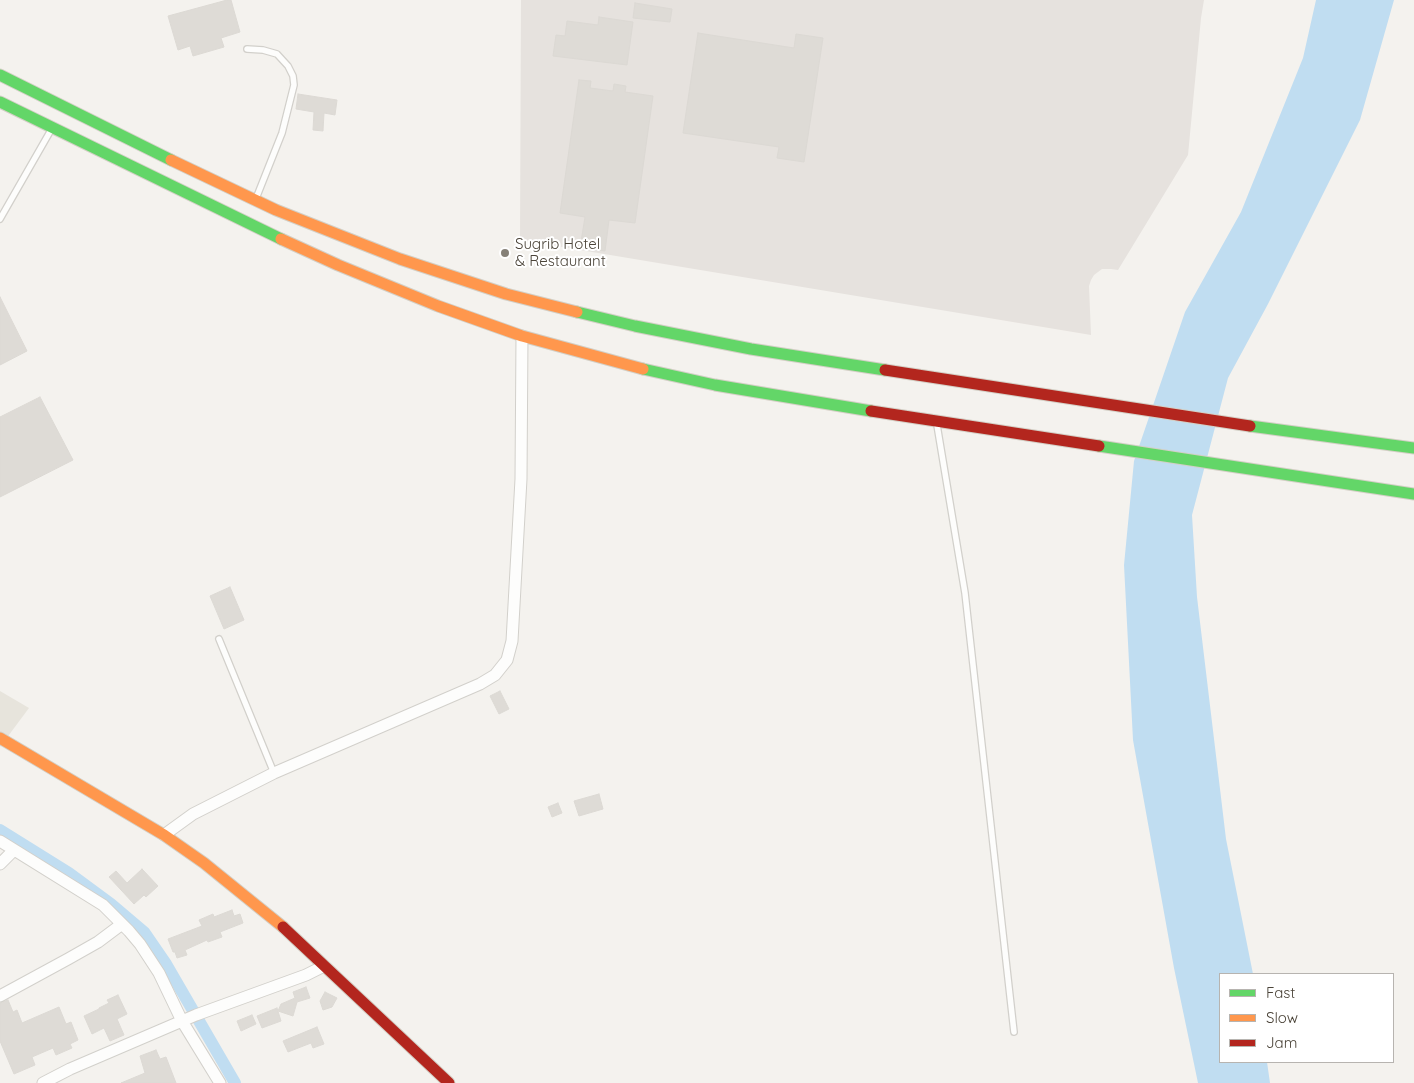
<!DOCTYPE html>
<html>
<head>
<meta charset="utf-8">
<style>
  body { margin:0 }
  #map { position:relative; width:1414px; height:1083px; overflow:hidden; background:#f4f2ee; font-family:Quicksand,sans-serif }
  canvas { display:block }
  .legend { position:absolute; left:1219px; top:973px; width:175px; height:90px; box-sizing:border-box; background:#fff; border:1px solid #b7b4b0; margin:0; padding:6px 9px; list-style:none; font-size:15px; color:#4b4439 }
  .legend li { display:flex; align-items:center; gap:10px; height:25px }
  .legend b { width:25px; border:1px solid #b7b4b0 }
</style>
</head>
<body>
<div id="map">
<canvas width="1414" height="1083"></canvas>
<ul class="legend">
<li><b style="height:6px;background:#63d668"></b>Fast</li>
<li><b style="height:6px;background:#ff974d"></b>Slow</li>
<li><b style="height:6px;background:#b3261e"></b>Jam</li>
</ul>
</div>
<script>
const g = document.querySelector('canvas').getContext('2d');
g.lineJoin = 'round';
function paint(path, color) {
  g.fillStyle = color;
  g.fill(path, 'evenodd');
}
function poly(rows) {
  const path = new Path2D();
  for (const r of rows) {
    path.moveTo(r[0], r[1]);
    for (let i = 2; i < r.length; i += 2) path.lineTo(r[i], r[i + 1]);
  }
  return path;
}
function trace(path, color, width, dash) {
  g.strokeStyle = color;
  g.lineWidth = width;
  g.lineCap = dash ? 'butt' : 'round';
  g.setLineDash(dash || []);
  g.stroke(path);
}
function label(font, color, halo, rows, align = 'center') {
  g.font = font + ' Quicksand,sans-serif';
  g.lineWidth = 4;
  g.setLineDash([]);
  g.textBaseline = 'middle';
  g.strokeStyle = halo;
  g.fillStyle = color;
  for (const [text, x, y, turn = 0] of rows) {
    g.save();
    g.translate(x, y);
    g.rotate((+turn || 0) * Math.PI / 180);
    g.textAlign = isNaN(turn) ? turn : align;
    if (halo) g.strokeText(text, 0, 0);
    g.fillText(text, 0, 0);
    g.restore();
  }
}
paint(poly([
  [0,691,29,708,0,747]
]), '#e7e4dc');
paint(poly([
  [521,0,1204,0,1201,18,1188,155,1118,270,1111,269,1102,269,1094,275,1091,280,1089,286,1091,335,520,240]
]), '#e6e2de');
paint(poly([
  [1316,0,1394,0,1360,120,1268,304,1228,378,1192,515,1197,597,1226,839,1253,974,1220,974,1220,1062,1267,1062,1270,1083,1198,1083,1174,968,1133,740,1124,565,1134,461,1185,312,1241,212,1303,58]
]), '#c0ddf1');
trace(poly([
  [0,830,69,873,111,904,144,932,166,964,235,1083]
]), '#c0ddf1', 12);
const building = poly([
  [227,0,231,0,240,32,221,38,224,47,193,56,190,46,178,50,168,16,227,0],
  [635,3,672,9,670,22,633,18,635,3],
  [599,17,633,22,627,65,553,56,556,35,565,36,567,21,598,25,599,17],
  [698,33,794,48,796,34,823,38,804,162,777,158,779,147,683,133,698,33],
  [579,80,591,81,590,88,613,91,614,84,626,86,625,92,653,96,635,223,609,220,605,251,580,248,585,217,560,213,579,80],
  [298,94,337,100,335,115,324,113,323,131,313,130,314,112,296,109,298,94],
  [0,297,27,351,0,365,0,297],
  [40,397,73,460,0,497,0,417,40,397],
  [230,587,244,620,224,629,210,596,230,587],
  [500,691,509,709,499,714,490,696,500,691],
  [599,794,603,809,579,816,574,801,599,794],
  [558,803,562,813,552,817,548,807,558,803],
  [142,869,158,886,146,897,144,895,134,904,109,877,116,871,127,883,142,869],
  [232,910,234,916,240,914,243,923,220,932,222,937,208,942,207,940,185,950,187,955,177,958,175,952,173,952,168,939,202,926,199,920,213,914,214,917,232,910],
  [306,987,310,998,297,1002,293,1016,278,1011,281,1004,295,998,293,992,306,987],
  [325,992,337,998,332,1007,323,1010,320,1001,325,992],
  [118,995,127,1014,117,1019,124,1035,110,1041,104,1028,92,1034,84,1016,99,1009,99,1008,109,1003,107,1000,118,995],
  [8,1000,13,1012,17,1010,22,1023,59,1007,66,1024,71,1022,78,1040,70,1044,72,1048,56,1055,53,1048,32,1057,35,1065,14,1074,0,1041,0,1003,8,1000],
  [277,1008,281,1021,262,1028,257,1016,277,1008],
  [252,1015,256,1024,241,1031,237,1021,252,1015],
  [317,1027,324,1044,313,1048,311,1043,288,1052,283,1041,317,1027],
  [156,1050,160,1059,166,1057,176,1083,121,1083,145,1073,140,1056,156,1050]
]);
paint(building, '#dedbd6');
trace(building, '#dcd9d4', 1);
const lane = poly([
  [247,49,263,50,277,54,288,66,293,76,294,85,282,133,257,196],
  [0,219,51,130],
  [937,425,965,593,1014,1032],
  [219,639,274,773]
]);
const street = poly([
  [164,835,193,814,274,773,480,684,495,675,507,660,512,641,521,479,522,336],
  [0,841,103,905,129,931,140,944,159,973,182,1021,220,1083],
  [0,864,14,850],
  [0,996,68,959,98,942,122,924],
  [43,1083,70,1069,196,1015,306,975,324,966]
]);
const fast = poly([
  [0,75,171,160],
  [0,102,281,239],
  [577,312,635,326,751,349,885,370],
  [643,369,715,385,871,411],
  [1250,426,1414,448],
  [1099,446,1414,494]
]);
const slow = poly([
  [171,160,276,210,400,259,506,294,577,312],
  [281,239,338,265,438,306,522,336,643,369],
  [0,738,164,835,204,863,283,927]
]);
const jam = poly([
  [885,370,1250,426],
  [871,411,1099,446],
  [283,927,449,1083]
]);
trace(lane, '#d2d0cb', 8);
trace(street, '#d2d0cb', 13);
trace(fast, '#d3cfc5', 13);
trace(slow, '#d3cfc5', 13);
trace(jam, '#d3cfc5', 13);
trace(lane, '#fdfdfc', 5.5);
trace(street, '#fdfdfc', 11);
trace(fast, '#63d668', 11);
trace(slow, '#ff974d', 11);
trace(jam, '#b3261e', 11);
for (const [x, y, r, color] of [
  [505,253,5,"#868178"]
]) {
  const dot = new Path2D();
  dot.arc(x, y, r, 0, 2 * Math.PI);
  g.fillStyle = color;
  g.fill(dot);
  trace(dot, '#fff', 2);
}
label('15px', '#4b4439', '#fff', [
  ["Sugrib Hotel",515,244],
  ["& Restaurant",515,261]
], 'left');
</script>
</body>
</html>
